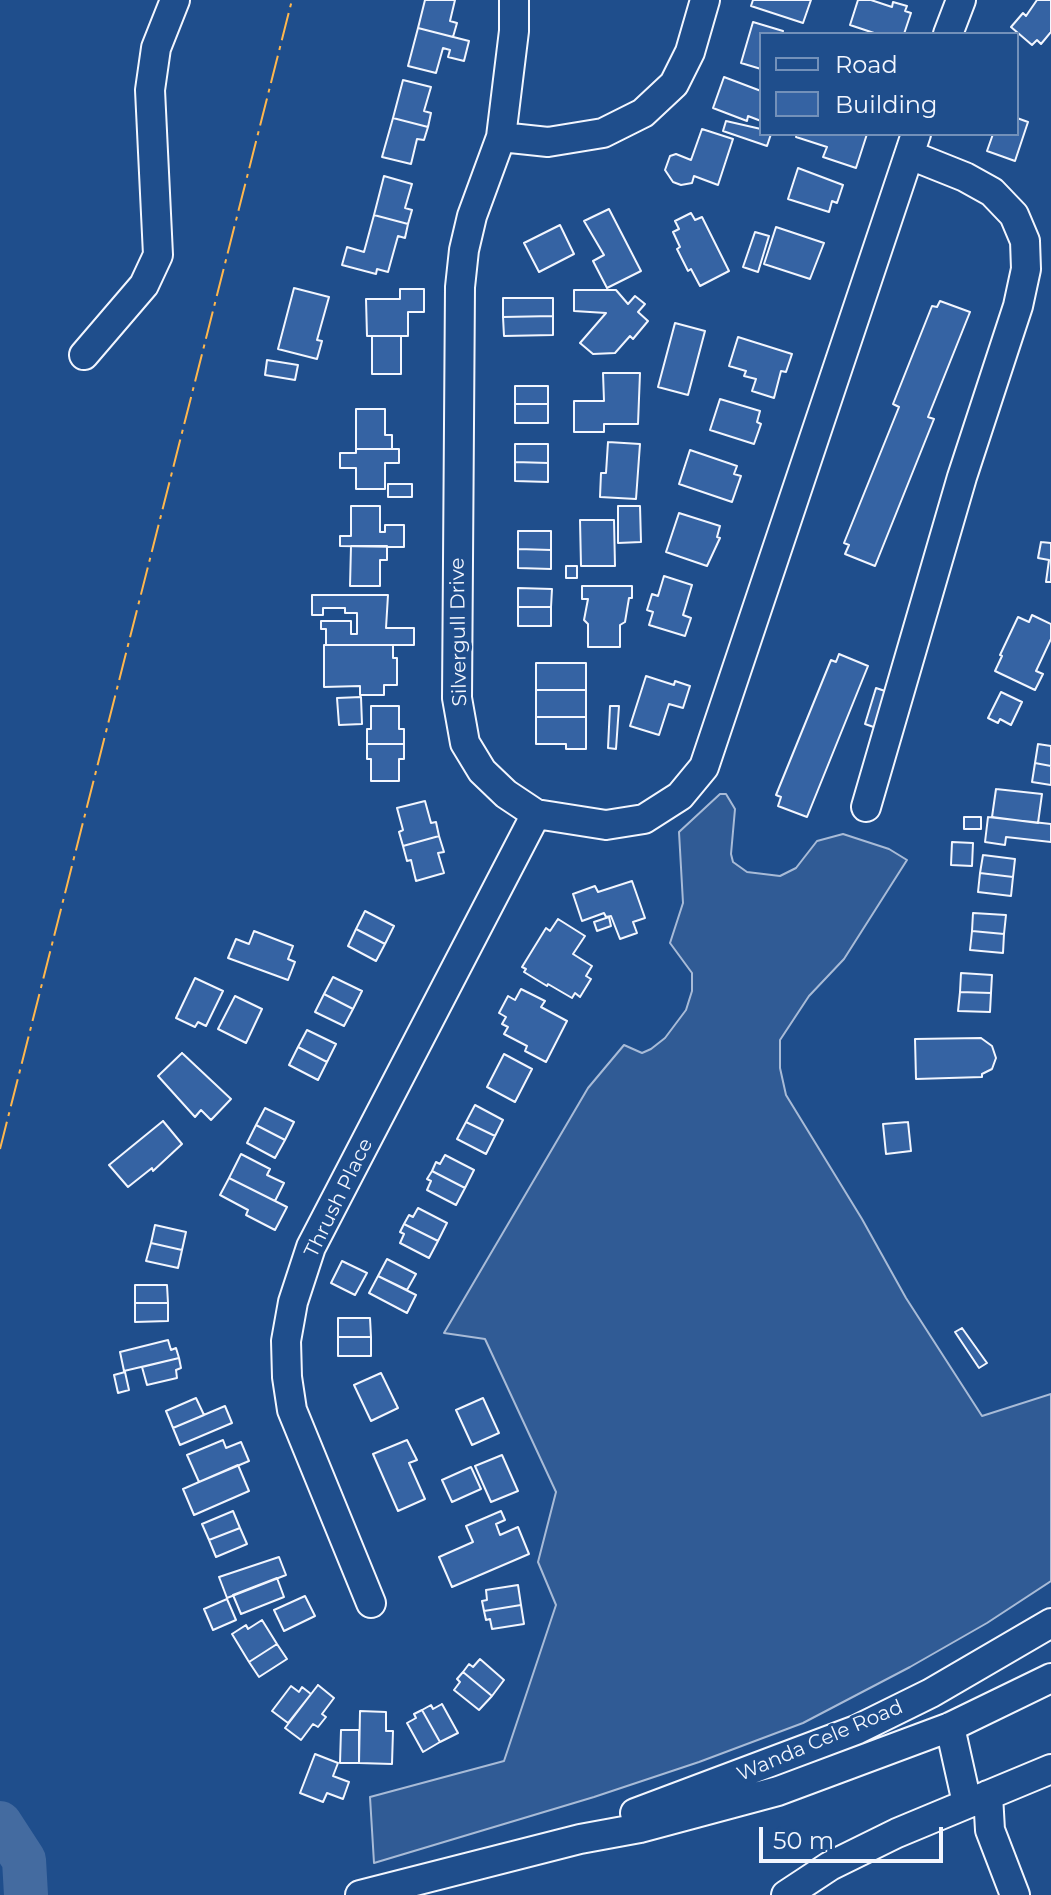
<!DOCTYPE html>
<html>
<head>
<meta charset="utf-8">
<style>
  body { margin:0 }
  #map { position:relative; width:1051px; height:1895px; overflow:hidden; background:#1f4e8c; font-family:Montserrat,sans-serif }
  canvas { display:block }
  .legend { position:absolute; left:759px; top:32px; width:260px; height:104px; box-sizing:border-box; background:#1f4e8c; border:2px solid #7391ba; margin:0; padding:10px 14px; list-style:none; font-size:24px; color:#f2f6ff }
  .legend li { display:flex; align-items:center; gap:16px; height:40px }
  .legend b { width:40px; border:2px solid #7391ba }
  .scale { position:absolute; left:759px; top:1827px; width:184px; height:36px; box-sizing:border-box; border:4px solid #f2f6ff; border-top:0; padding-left:10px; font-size:24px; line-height:28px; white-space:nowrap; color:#f2f6ff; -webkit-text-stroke:6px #1f4e8c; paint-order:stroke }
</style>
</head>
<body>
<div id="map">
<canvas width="1051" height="1895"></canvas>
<ul class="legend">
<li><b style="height:10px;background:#1f4e8c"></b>Road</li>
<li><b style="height:22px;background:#3563a3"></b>Building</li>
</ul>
<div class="scale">50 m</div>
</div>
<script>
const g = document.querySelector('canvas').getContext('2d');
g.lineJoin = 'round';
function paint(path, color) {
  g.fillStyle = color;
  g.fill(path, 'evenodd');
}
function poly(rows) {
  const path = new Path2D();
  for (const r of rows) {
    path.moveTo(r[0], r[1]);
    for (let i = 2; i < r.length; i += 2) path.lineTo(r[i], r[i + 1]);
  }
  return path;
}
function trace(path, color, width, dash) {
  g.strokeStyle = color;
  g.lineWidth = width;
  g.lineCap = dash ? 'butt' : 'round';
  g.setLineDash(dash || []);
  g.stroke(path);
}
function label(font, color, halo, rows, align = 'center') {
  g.font = font + ' Montserrat,sans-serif';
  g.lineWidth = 6;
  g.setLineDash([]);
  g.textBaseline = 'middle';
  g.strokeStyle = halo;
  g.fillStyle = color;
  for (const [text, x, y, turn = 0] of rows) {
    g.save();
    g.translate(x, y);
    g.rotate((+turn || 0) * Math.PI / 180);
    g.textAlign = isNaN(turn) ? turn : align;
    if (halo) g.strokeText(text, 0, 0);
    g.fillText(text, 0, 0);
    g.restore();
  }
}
const built = poly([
  [720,794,726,794,735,809,731,854,733,862,747,872,780,876,796,868,817,841,843,834,889,849,907,860,844,959,809,996,780,1040,780,1068,786,1095,862,1219,906,1298,982,1416,1051,1394,1051,1581,987,1623,910,1667,803,1723,699,1762,594,1797,374,1863,370,1797,504,1761,556,1605,538,1562,556,1492,485,1339,444,1333,588,1088,624,1045,642,1053,651,1049,665,1038,686,1010,692,991,692,973,670,943,683,903,679,832,720,794]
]);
paint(built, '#305b95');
trace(built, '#a8bbd7', 2);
trace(poly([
  [0,1823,24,1860,26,1895]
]), '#446ba0', 44);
const building = poly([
  [425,0,455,0,450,21,457,23,453,37,418,28,425,0],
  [753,0,811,0,803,23,751,6,753,0],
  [858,0,871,0,892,7,893,2,907,6,905,11,911,13,904,34,877,34,850,25,858,0],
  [1037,0,1051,0,1051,32,1041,44,1037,40,1032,45,1011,27,1023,13,1026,16,1037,0],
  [753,22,783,31,782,34,761,34,761,69,741,63,753,22],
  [418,28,469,41,464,61,448,57,450,50,443,48,436,73,408,66,418,28],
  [724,77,761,91,761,121,748,116,747,121,713,108,724,77],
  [403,80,431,87,424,111,431,113,428,127,393,118,403,80],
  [393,118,428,127,424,140,417,139,411,164,382,157,393,118],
  [1017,118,1028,122,1015,161,987,151,993,134,1017,134,1017,118],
  [726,121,761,129,761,134,771,134,767,146,723,131,726,121],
  [702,129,733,139,718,185,694,176,692,183,681,185,673,182,665,170,670,156,676,154,691,160,702,129],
  [797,134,867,134,856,168,823,157,827,147,796,137,797,134],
  [798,168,843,185,837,203,832,201,829,212,788,199,798,168],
  [384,176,412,184,405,208,412,210,408,224,374,215,384,176],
  [609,209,641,271,607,288,593,261,604,255,584,221,609,209],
  [691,213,695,220,702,217,729,271,700,286,691,269,688,271,677,249,680,247,673,232,679,229,675,221,691,213],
  [374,215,408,224,405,238,398,236,388,272,377,269,376,274,342,265,347,247,364,252,374,215],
  [560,225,574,254,539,272,524,243,560,225],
  [776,227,824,243,810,279,764,264,776,227],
  [755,232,769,236,758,272,743,267,755,232],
  [294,288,329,297,317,340,322,341,317,359,278,349,294,288],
  [400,289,424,289,424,312,408,312,408,336,367,336,366,299,400,299,400,289],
  [574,290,616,290,628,304,635,296,645,304,638,312,648,321,633,339,630,336,615,353,593,354,580,343,606,313,574,311,574,290],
  [503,298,553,298,553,316,503,317,503,298],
  [940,301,970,312,928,417,934,419,875,566,845,554,849,545,844,543,899,407,893,404,932,306,937,307,940,301],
  [553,316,553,335,504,336,503,317,553,316],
  [675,323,705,331,688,395,658,387,675,323],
  [372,336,401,336,401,374,372,374,372,336],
  [738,337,792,354,786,372,781,371,774,398,752,391,756,379,744,376,746,371,729,366,738,337],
  [267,360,298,365,295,380,265,375,267,360],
  [603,373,640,373,638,424,604,424,604,432,574,432,574,401,604,401,603,373],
  [515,386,548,386,548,404,515,404,515,386],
  [720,399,760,411,757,422,761,424,754,444,710,430,720,399],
  [515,404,548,404,548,423,515,423,515,404],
  [356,409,385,409,385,435,392,435,392,449,356,449,356,409],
  [608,442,640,444,636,499,600,497,601,473,606,473,608,442],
  [515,444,548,444,548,463,515,462,515,444],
  [356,449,399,449,399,463,385,463,385,489,356,489,356,468,340,468,340,453,356,453,356,449],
  [690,450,737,466,734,474,741,476,732,502,679,484,690,450],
  [515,462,548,463,548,482,515,481,515,462],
  [388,484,412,484,412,497,388,497,388,484],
  [351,506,380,506,380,532,385,532,385,525,404,525,404,547,340,546,340,536,351,536,351,506],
  [618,506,640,506,641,542,618,543,618,506],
  [679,513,720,526,717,537,720,538,707,566,666,552,679,513],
  [580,520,614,520,615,566,581,566,580,520],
  [518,531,551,531,551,550,518,549,518,531],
  [1041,542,1051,543,1051,582,1046,582,1049,560,1038,558,1041,542],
  [351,546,387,546,387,560,380,560,380,586,350,586,351,546],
  [518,549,551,550,551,569,518,568,518,549],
  [566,566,577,566,577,578,566,578,566,566],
  [664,576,692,585,683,615,691,618,685,636,649,625,653,612,647,610,652,594,658,596,664,576],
  [582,586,632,586,632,598,629,598,625,622,620,625,620,647,588,647,588,624,584,620,588,599,582,599,582,586],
  [518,588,552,589,551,607,518,607,518,588],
  [312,595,388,595,386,628,414,628,414,645,326,645,326,629,321,629,321,621,351,621,351,634,357,634,357,613,345,613,345,608,323,608,323,615,312,615,312,595],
  [518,607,551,607,551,626,518,626,518,607],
  [1032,615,1051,624,1051,639,1036,671,1043,674,1035,690,995,671,1002,656,1000,655,1018,617,1029,622,1032,615],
  [324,645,393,645,393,658,397,658,397,685,384,685,384,695,360,695,360,686,324,687,324,645],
  [839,654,868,666,807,817,778,806,781,797,776,795,831,660,836,662,839,654],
  [536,663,586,663,586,690,536,690,536,663],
  [646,676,674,685,675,681,690,686,683,708,669,704,659,735,630,726,646,676],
  [876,688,897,695,885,731,865,724,876,688],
  [536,690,586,690,586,717,536,717,536,690],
  [1001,692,1022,702,1011,725,1000,719,998,723,988,718,1001,692],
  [361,697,362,724,339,725,337,698,361,697],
  [371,706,399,706,399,729,404,729,404,744,367,744,367,729,371,729,371,706],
  [610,706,619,706,616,749,608,748,610,706],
  [536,717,586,717,586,749,566,749,566,744,536,744,536,717],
  [367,744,404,744,404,759,399,759,399,781,371,781,371,759,367,759,367,744],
  [1038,744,1051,746,1051,766,1035,763,1038,744],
  [1035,763,1051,766,1051,785,1032,782,1035,763],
  [996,789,1042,794,1038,823,992,817,996,789],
  [425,801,431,823,436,822,439,836,403,846,399,832,403,830,397,808,425,801],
  [964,817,981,817,981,829,964,829,964,817],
  [988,817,1051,824,1051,842,1006,837,1005,845,985,842,988,817],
  [439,836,444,852,438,853,444,873,416,881,411,860,407,861,403,846,439,836],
  [952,842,973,843,972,866,951,865,952,842],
  [983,855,1015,859,1013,877,980,873,983,855],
  [980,873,1013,877,1011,896,978,892,980,873],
  [632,881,645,918,633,922,637,933,620,939,611,916,606,917,604,913,582,921,573,894,595,886,598,892,632,881],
  [365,911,394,926,385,944,356,929,365,911],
  [973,913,1006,915,1004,934,972,931,973,913],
  [609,917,611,926,597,931,594,922,609,917],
  [558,919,585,936,573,954,592,966,586,976,591,979,580,997,575,993,572,998,548,984,547,986,524,972,526,969,522,967,546,928,550,931,558,919],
  [356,929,385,944,376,961,348,946,356,929],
  [254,931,293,946,288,959,295,962,288,980,228,958,236,939,249,944,254,931],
  [972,931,1004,934,1003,953,970,950,972,931],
  [961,973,992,975,991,993,960,992,961,973],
  [333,977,362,991,353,1009,324,994,333,977],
  [195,978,223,991,206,1026,198,1022,195,1027,176,1018,195,978],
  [521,989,545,1001,541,1007,567,1021,546,1062,525,1051,527,1046,504,1034,508,1027,502,1024,506,1017,499,1013,508,996,515,1000,521,989],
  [960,992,991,993,990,1012,958,1011,960,992],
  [324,994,353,1009,344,1026,315,1012,324,994],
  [235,996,262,1009,246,1043,218,1029,235,996],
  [307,1030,336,1044,327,1062,298,1047,307,1030],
  [981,1038,992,1046,996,1058,992,1069,982,1074,982,1077,916,1079,915,1039,981,1038],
  [298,1047,327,1062,318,1080,289,1065,298,1047],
  [182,1053,231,1099,211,1120,201,1110,195,1117,158,1076,182,1053],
  [504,1054,532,1069,515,1102,487,1087,504,1054],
  [475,1105,503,1120,495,1136,466,1122,475,1105],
  [265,1108,294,1122,285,1140,256,1125,265,1108],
  [163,1121,182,1144,153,1171,152,1168,128,1187,109,1165,163,1121],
  [466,1122,495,1136,486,1154,457,1139,466,1122],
  [908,1122,911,1151,886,1154,883,1124,908,1122],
  [256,1125,285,1140,275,1158,247,1143,256,1125],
  [241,1154,270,1169,267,1175,284,1183,275,1201,229,1178,241,1154],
  [445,1155,474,1170,465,1188,432,1171,436,1162,440,1164,445,1155],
  [432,1171,465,1188,456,1205,427,1190,431,1181,427,1179,432,1171],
  [229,1178,287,1207,275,1230,246,1215,248,1210,220,1195,229,1178],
  [418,1208,447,1223,438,1241,404,1224,409,1215,413,1217,418,1208],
  [404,1224,438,1241,429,1258,400,1243,404,1234,400,1232,404,1224],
  [155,1225,186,1232,182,1250,151,1243,155,1225],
  [151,1243,182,1250,178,1268,146,1261,151,1243],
  [387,1259,416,1274,407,1290,378,1276,387,1259],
  [342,1261,367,1273,355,1295,331,1283,342,1261],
  [378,1276,416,1295,407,1313,369,1293,378,1276],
  [135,1285,167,1285,168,1303,135,1303,135,1285],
  [135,1303,168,1303,168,1321,135,1322,135,1303],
  [338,1318,370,1318,371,1337,338,1337,338,1318],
  [962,1328,987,1363,979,1368,955,1332,962,1328],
  [338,1337,371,1337,371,1356,338,1356,338,1337],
  [168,1340,171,1350,176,1348,179,1358,124,1371,120,1352,168,1340],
  [179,1358,181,1368,176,1370,177,1378,147,1385,142,1367,179,1358],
  [125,1372,129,1390,118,1393,114,1375,125,1372],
  [381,1373,398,1408,371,1421,354,1385,381,1373],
  [196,1398,204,1415,173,1428,166,1411,196,1398],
  [483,1398,499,1433,472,1445,456,1410,483,1398],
  [225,1406,232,1423,180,1445,173,1428,225,1406],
  [223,1440,226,1448,241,1442,249,1461,199,1482,187,1455,223,1440],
  [407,1440,417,1460,409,1463,425,1499,398,1511,373,1454,407,1440],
  [502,1455,518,1491,491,1502,475,1466,502,1455],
  [238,1465,249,1491,194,1515,183,1489,238,1465],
  [471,1467,481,1489,452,1502,442,1480,471,1467],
  [233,1511,240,1528,209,1540,202,1524,233,1511],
  [501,1511,505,1520,496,1524,500,1535,518,1527,529,1554,452,1587,439,1557,473,1542,466,1526,501,1511],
  [240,1528,247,1544,216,1557,209,1540,240,1528],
  [279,1557,286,1575,227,1598,219,1577,279,1557],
  [277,1578,284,1597,241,1614,233,1595,277,1578],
  [518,1585,521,1605,484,1611,482,1601,487,1600,486,1590,518,1585],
  [305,1596,315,1616,284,1631,274,1610,305,1596],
  [227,1599,236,1620,213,1630,204,1609,227,1599],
  [521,1605,524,1624,492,1629,490,1619,486,1620,484,1611,521,1605],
  [262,1620,277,1644,249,1662,232,1634,246,1625,248,1629,262,1620],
  [277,1644,287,1659,259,1677,249,1662,277,1644],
  [480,1659,504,1680,492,1696,463,1672,469,1664,473,1667,480,1659],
  [463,1672,492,1696,479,1710,454,1690,460,1682,457,1679,463,1672],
  [318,1685,334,1698,322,1714,326,1717,318,1727,313,1724,301,1740,285,1728,318,1685],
  [291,1686,299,1692,302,1687,311,1694,288,1723,272,1711,291,1686],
  [442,1704,458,1733,440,1742,422,1710,431,1705,433,1709,442,1704],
  [422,1710,440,1742,423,1752,407,1723,416,1718,414,1714,422,1710],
  [360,1711,386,1712,386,1731,393,1731,392,1764,359,1763,360,1711],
  [341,1730,359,1730,359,1763,340,1763,341,1730],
  [315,1754,338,1763,333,1776,349,1782,343,1799,327,1793,323,1802,300,1793,315,1754]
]);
paint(building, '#3563a3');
trace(building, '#f2f6ff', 2);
const minor = poly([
  [514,0,514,31,501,137,472,216,464,250,460,287,457,698,465,743,482,771,506,794,536,814,606,825,644,819,680,796,704,767,916,134],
  [948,34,961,0],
  [501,137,548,142,603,133,643,113,674,84,690,52,705,0],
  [84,355,144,285,158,255,150,90,156,48,175,0],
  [866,807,962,477,1018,306,1026,269,1025,241,1014,215,992,192,965,177,910,155],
  [371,1603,292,1410,287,1377,286,1341,293,1302,311,1247,536,814],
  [950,1727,967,1803],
  [988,1795,990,1830,1015,1895],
  [635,1813,856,1730,931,1693,1051,1623],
  [360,1895,580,1839,640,1828,778,1791,950,1727,1051,1678],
  [786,1895,830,1866,897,1833,1051,1769]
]);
trace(minor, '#f2f6ff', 32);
trace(minor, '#1f4e8c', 28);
trace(poly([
  [0,1149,292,0]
]), '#ffb74d', 2, [28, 6, 4, 6]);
label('20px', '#f2f6ff', '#1f4e8c', [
  ["Silvergull Drive",459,632,-91],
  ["Thrush Place",339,1198,-64],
  ["Wanda Cele Road",820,1741,-23]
]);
</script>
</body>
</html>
